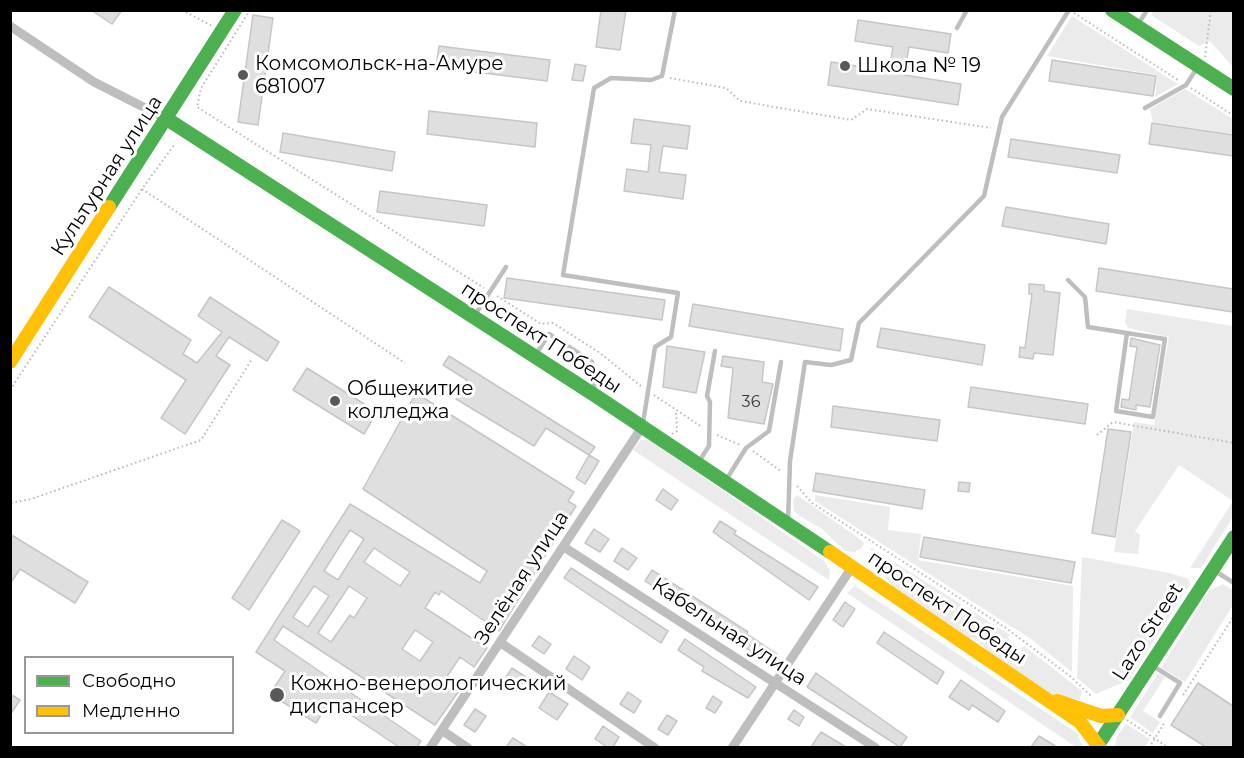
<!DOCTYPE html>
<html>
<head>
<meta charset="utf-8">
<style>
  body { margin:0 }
  #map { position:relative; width:1244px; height:758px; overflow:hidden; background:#fff; font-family:Montserrat,sans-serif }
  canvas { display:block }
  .frame { position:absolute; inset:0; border:12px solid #000; pointer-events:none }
  .legend { position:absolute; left:24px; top:656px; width:210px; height:78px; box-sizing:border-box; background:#fff; border:2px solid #999; margin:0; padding:8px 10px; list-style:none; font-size:18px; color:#000 }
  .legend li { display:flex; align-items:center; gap:12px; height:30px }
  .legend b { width:30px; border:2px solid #999 }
</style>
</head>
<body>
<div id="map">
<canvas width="1244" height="758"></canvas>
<div class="frame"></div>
<ul class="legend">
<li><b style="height:8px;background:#4caf50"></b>Свободно</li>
<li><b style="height:8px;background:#ffc107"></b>Медленно</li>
</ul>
</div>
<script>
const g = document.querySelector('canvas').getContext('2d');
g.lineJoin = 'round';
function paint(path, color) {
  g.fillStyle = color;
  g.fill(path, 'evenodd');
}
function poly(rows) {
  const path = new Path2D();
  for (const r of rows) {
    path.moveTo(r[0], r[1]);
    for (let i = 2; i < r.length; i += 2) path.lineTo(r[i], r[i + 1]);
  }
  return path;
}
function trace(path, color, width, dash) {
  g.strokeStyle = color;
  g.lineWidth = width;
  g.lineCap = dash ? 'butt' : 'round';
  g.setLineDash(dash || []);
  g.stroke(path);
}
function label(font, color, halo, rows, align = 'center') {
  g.font = font + ' Montserrat,sans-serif';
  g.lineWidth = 6;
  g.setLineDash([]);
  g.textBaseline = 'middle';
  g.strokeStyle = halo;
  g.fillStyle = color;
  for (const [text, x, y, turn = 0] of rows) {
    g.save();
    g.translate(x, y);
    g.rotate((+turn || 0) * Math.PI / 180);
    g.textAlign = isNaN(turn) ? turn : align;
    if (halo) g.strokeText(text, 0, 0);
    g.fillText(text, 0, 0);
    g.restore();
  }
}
paint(poly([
  [1154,11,1233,11,1233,67,1210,41,1199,46,1151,15],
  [1072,16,1178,84,1155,97,1157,75,1047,56],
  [1185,89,1233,119,1233,134,1153,122,1150,109],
  [1127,309,1233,326,1233,517,1201,568,1190,568,1233,501,1179,465,1135,531,1140,535,1138,554,1114,552,1134,422,1154,425,1169,337,1128,328,1125,322],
  [641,440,650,440,824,561,830,570,829,580,633,450],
  [797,495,864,542,862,548,855,552,845,551,822,529,800,516,794,511,793,500],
  [815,495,890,507,888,530,921,534,918,560,1073,586,1072,672,1031,639,815,501],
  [872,548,1010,635,1008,637,1012,642,1005,655,1011,662,1023,666,1027,659,1020,650,1024,646,1082,691,1080,700,1044,693,985,653,987,650,978,641,972,638,965,639,893,589,889,581,874,568,876,556,870,549],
  [1082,557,1170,573,1189,579,1190,584,1129,680,1096,694,1077,678],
  [1223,584,1233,590,1233,605,1185,682,1161,668,1210,590],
  [855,586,1077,733,1083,747,1076,747,847,593],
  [1158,673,1165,677,1143,711,1160,722,1153,733,1130,717],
  [1126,724,1150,739,1145,747,1115,747,1116,738]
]), '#ebebeb');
const building = poly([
  [91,10,122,10,112,24,91,10],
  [601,10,626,10,620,50,596,47,601,10],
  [253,15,273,18,258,125,238,122,253,15],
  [858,20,951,34,948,53,909,47,904,75,961,84,958,105,828,85,831,62,889,71,893,47,855,41,858,20],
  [439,46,550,60,547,81,436,67,439,46],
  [1052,60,1156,76,1153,96,1049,81,1052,60],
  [575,64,586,66,583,81,572,80,575,64],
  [429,111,537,123,535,147,427,134,429,111],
  [634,119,690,126,687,149,663,146,659,172,686,175,683,199,624,191,627,169,648,172,651,145,631,143,634,119],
  [1152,123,1233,135,1233,156,1149,144,1152,123],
  [283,133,395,152,392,171,280,152,283,133],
  [1011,139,1120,155,1117,173,1008,157,1011,139],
  [380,191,487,205,484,226,377,212,380,191],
  [1006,207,1109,224,1106,244,1002,226,1006,207],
  [1099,268,1233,289,1233,312,1096,291,1099,268],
  [507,278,665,300,662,320,504,298,507,278],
  [1029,284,1044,285,1044,291,1060,293,1053,355,1034,353,1033,359,1019,357,1020,347,1025,348,1032,294,1029,294,1029,284],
  [109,287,191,340,183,354,197,363,222,332,198,316,210,297,279,342,267,361,229,337,216,356,230,365,185,434,161,418,186,380,89,317,109,287],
  [693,304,843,329,840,351,689,326,693,304],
  [881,328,985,345,982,365,877,347,881,328],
  [1131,338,1160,345,1150,407,1136,405,1136,410,1121,407,1122,399,1129,400,1137,347,1130,346,1131,338],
  [667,346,705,352,696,393,663,387,667,346],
  [449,356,595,447,589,455,546,428,534,446,456,399,467,380,443,365,449,356],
  [723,356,764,362,762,382,773,384,764,424,728,418,733,368,721,366,723,356],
  [307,368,377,412,364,434,293,390,307,368],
  [971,387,1088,404,1085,424,968,407,971,387],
  [416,393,574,492,568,501,576,506,499,631,441,591,439,595,435,592,425,608,487,648,474,667,460,657,446,678,461,688,435,725,283,626,274,640,421,741,417,747,399,747,330,701,316,723,270,694,285,671,256,652,350,504,480,583,487,571,363,489,416,393],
  [350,530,364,539,338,580,324,571,350,530],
  [374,548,410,572,400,586,364,562,374,548],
  [314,586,329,596,308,627,293,617,314,586],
  [349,586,367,598,354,618,350,615,331,642,318,633,349,586],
  [415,630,433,642,420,661,402,649,415,630],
  [833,406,940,420,937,441,831,427,833,406],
  [1108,429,1131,432,1115,537,1092,533,1108,429],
  [589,455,599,461,585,484,576,478,589,455],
  [816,473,925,490,922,509,813,491,816,473],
  [959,482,970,483,969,492,958,491,959,482],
  [663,489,678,500,671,510,656,500,663,489],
  [282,520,300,531,249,610,232,598,282,520],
  [720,521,736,531,734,534,818,587,809,600,713,532,720,521],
  [594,529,609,539,600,552,585,543,594,529],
  [10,534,88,582,75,603,20,569,10,584,10,534],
  [924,537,1075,562,1071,583,920,557,924,537],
  [622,548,637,558,628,570,614,561,622,548],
  [571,568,668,631,661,643,564,578,571,568],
  [652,570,748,632,747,634,777,654,770,664,645,581,652,570],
  [845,602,855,609,843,627,833,620,845,602],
  [884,632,944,672,937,684,877,643,884,632],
  [539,636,551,644,544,654,532,646,539,636],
  [685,639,756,687,748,698,702,671,704,667,678,650,685,639],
  [574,656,590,667,582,680,566,669,574,656],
  [512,668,526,677,517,691,503,682,512,668],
  [816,673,907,737,900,747,807,687,816,673],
  [961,680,1005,711,998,722,972,705,969,710,949,697,961,680],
  [1198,683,1233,706,1233,747,1206,747,1171,725,1198,683],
  [549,692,568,704,557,720,539,708,549,692],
  [628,692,641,701,634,713,620,704,628,692],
  [10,694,20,700,10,715,10,694],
  [713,696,722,702,715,713,706,708,713,696],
  [475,709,486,716,475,732,464,725,475,709],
  [794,710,804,717,799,726,788,719,794,710],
  [667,715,677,721,668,735,658,729,667,715],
  [603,726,619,737,613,747,607,747,595,739,603,726],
  [821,732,846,747,811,747,821,732],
  [1039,736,1057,747,1031,747,1039,736],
  [513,738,527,747,506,747,513,738]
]);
paint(building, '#dfdfdf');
trace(building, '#c6c6c6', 1.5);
trace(poly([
  [182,10,212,26],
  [250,10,201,88,197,107,484,288],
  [1074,13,1178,80],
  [1205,57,1211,10],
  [670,78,726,88,740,101,851,120,867,109,991,128],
  [1191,88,1234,116],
  [142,189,405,363],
  [497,296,541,324,553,323,600,353,642,387],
  [10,390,142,189,174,145],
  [654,395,702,427],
  [672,434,677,431,676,410],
  [717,435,740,445],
  [1097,435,1113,422,1234,443],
  [753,451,782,472],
  [797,486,812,503,1006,628,1070,676,1092,697],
  [11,503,31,499,201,440,252,359],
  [1183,695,1234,616],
  [1127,720,1169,748],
  [1149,748,1165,722]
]), '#b9b9b9', 2, [1.5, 3]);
trace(poly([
  [1139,23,1147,10],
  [957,28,967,10],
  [1145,108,1186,85,1197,68],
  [1068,280,1085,297,1088,327,1165,339,1153,417,1116,411,1127,333],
  [475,315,506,267],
  [535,356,549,334,592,362,595,391],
  [643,423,655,347,671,337,678,293,563,275,594,88,611,78,651,80,662,76,675,10],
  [698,463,709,446,710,402,707,396,715,351],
  [726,480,746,448,769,431,781,362],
  [788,522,790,461,805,362,831,365,851,360,859,323,984,196,1002,117,1069,10],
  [1215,571,1234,583],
  [1153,666,1180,683,1160,716]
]), '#bebebe', 4.5);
trace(poly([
  [10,26,94,82,167,119],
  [564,547,876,748],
  [501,643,655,748],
  [443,731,468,748],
  [430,748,642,427],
  [732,748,852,567]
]), '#bebebe', 9);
trace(poly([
  [1112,10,1234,89],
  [167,119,596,396,830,552],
  [109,207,235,10],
  [1096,748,1234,537]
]), '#4caf50', 14);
trace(poly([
  [10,362,109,207],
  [830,552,1080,722,1100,748],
  [1057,701,1101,716,1118,715]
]), '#ffc107', 14);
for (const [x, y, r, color] of [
  [845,66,6,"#595959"],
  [243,75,6,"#595959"],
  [335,401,6,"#595959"],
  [277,695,8,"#595959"]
]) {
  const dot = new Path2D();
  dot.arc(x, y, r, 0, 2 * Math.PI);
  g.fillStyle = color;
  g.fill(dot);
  trace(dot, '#fff', 2);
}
label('16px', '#383838', null, [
  ["36",751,402]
]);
label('20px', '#000', '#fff', [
  ["Комсомольск-на-Амуре",255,64],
  ["681007",255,87],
  ["Школа № 19",857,66],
  ["Общежитие",347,389],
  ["колледжа",347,412],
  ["Кожно-венерологический",290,684],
  ["диспансер",290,707]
], 'left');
label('20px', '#000', '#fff', [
  ["Культурная улица",107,176,-57],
  ["проспект Победы",541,338,33],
  ["Зелёная улица",522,578,-57],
  ["проспект Победы",947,608,34],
  ["Кабельная улица",729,632,33],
  ["Lazo Street",1148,632,-57]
]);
</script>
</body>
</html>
